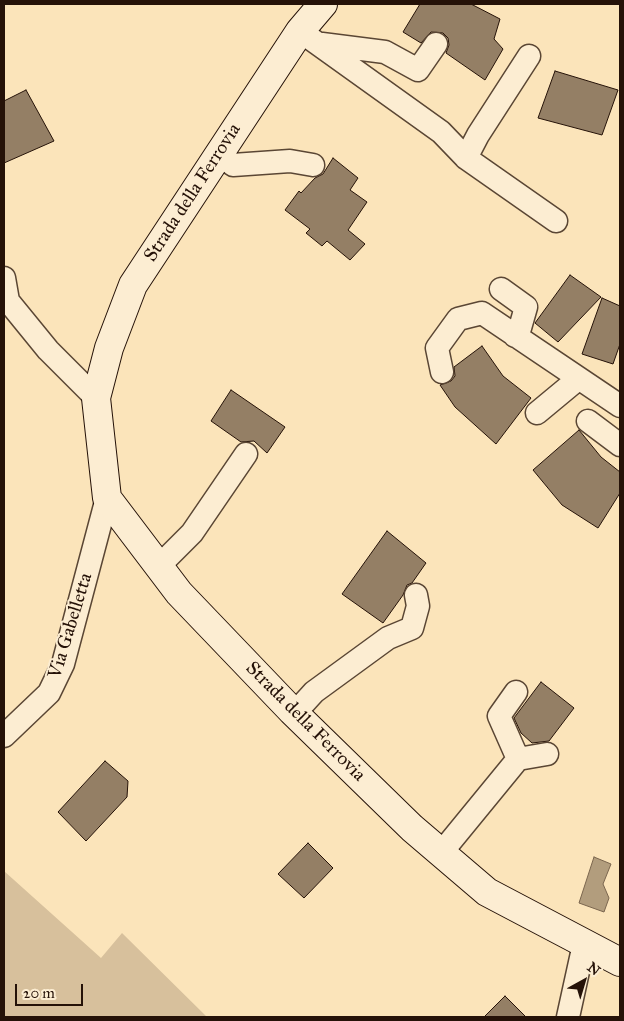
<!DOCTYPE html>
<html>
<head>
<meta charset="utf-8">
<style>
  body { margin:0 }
  #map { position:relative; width:624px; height:1021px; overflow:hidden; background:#fbe4ba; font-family:"IM FELL Great Primer",serif }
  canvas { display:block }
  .frame { position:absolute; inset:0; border:5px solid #251208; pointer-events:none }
  .north { position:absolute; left:559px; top:956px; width:50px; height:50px; -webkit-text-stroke:4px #fcedd2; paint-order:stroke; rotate:39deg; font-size:14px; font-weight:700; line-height:20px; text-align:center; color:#251208 }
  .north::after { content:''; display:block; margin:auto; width:18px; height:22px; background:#251208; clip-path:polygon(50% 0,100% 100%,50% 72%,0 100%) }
  .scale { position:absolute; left:15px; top:984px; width:68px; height:22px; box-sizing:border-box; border:2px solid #251208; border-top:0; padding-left:6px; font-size:15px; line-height:18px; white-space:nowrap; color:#251208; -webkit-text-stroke:4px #fcedd2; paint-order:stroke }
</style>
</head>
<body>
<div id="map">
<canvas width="624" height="1021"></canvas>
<div class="frame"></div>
<div class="north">N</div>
<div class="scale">20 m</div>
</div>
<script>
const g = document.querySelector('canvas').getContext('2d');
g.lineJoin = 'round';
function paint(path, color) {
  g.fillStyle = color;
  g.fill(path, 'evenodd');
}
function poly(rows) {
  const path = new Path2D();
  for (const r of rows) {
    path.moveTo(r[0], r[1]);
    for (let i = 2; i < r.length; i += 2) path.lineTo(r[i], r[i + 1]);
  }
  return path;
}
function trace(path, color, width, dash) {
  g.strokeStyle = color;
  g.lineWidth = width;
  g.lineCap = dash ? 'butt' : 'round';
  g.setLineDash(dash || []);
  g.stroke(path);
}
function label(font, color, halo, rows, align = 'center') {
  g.font = font + ' "IM FELL Great Primer",serif';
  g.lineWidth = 4;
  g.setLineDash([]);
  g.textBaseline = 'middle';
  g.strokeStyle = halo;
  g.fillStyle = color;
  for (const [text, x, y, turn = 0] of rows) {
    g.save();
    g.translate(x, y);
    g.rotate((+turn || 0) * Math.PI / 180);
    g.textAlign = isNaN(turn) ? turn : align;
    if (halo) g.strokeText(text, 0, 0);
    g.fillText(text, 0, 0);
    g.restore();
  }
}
paint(poly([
  [4,871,101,958,122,933,207,1017,4,1017]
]), '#d7c09c');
const water = poly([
  [594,857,611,864,603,884,609,898,604,912,579,903,594,857]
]);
paint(water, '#b29d7d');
trace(water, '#7a654e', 1);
const building = poly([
  [420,4,471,4,500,19,494,39,503,49,485,80,446,53,449,45,448,38,443,33,431,32,421,43,403,32,420,4],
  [555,71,618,90,602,135,538,118,555,71],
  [26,90,54,141,4,163,4,101,26,90],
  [333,158,358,178,350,190,367,202,348,230,365,244,350,260,327,241,322,246,306,233,310,229,285,210,299,191,301,193,315,178,323,174,333,158],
  [570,275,601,297,558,342,535,323,570,275],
  [602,298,620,306,620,344,613,364,582,354,602,298],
  [482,346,503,376,531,398,496,444,455,407,440,385,451,381,455,376,454,367,482,346],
  [231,390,285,427,267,453,254,441,241,442,211,421,231,390],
  [579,430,601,457,620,472,620,493,598,528,562,505,533,470,579,430],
  [387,531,426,563,412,583,407,585,403,595,383,623,342,594,387,531],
  [541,682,574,708,549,741,532,743,521,733,514,718,541,682],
  [105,761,128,781,127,797,86,841,58,812,105,761],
  [308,843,333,868,304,898,278,874,308,843],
  [505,996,526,1017,484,1017,505,996]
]);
paint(building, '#947f65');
trace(building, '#251208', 1);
const street = poly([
  [300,31,441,132,466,158,478,135,529,56],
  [322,44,385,52,418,70,436,44],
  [219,153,233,165,290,161,313,165],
  [466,158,556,221],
  [4,278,8,301,48,350,96,398],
  [501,289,526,307,520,328,515,336],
  [442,372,437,348,458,319,482,313,620,406],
  [537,413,578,379],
  [588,421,620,445],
  [159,566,192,533,246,454],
  [292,711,304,703,314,692,388,638,412,628,418,606,416,595],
  [4,736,49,693,63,664,107,498],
  [518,759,547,754],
  [441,853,518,759,499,716,516,692],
  [568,1017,584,944]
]);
const secondary = poly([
  [323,4,300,31,133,285,109,348,96,398,107,498,179,593,292,711,412,828,487,892,620,962]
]);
trace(street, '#5a4634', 25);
trace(secondary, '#251208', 30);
trace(street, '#fcedd2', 22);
trace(secondary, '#fcedd2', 28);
label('19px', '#251208', '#fcedd2', [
  ["Strada della Ferrovia",193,193,-57],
  ["Via Gabelletta",71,626,-73],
  ["Strada della Ferrovia",305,722,45]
]);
</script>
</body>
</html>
